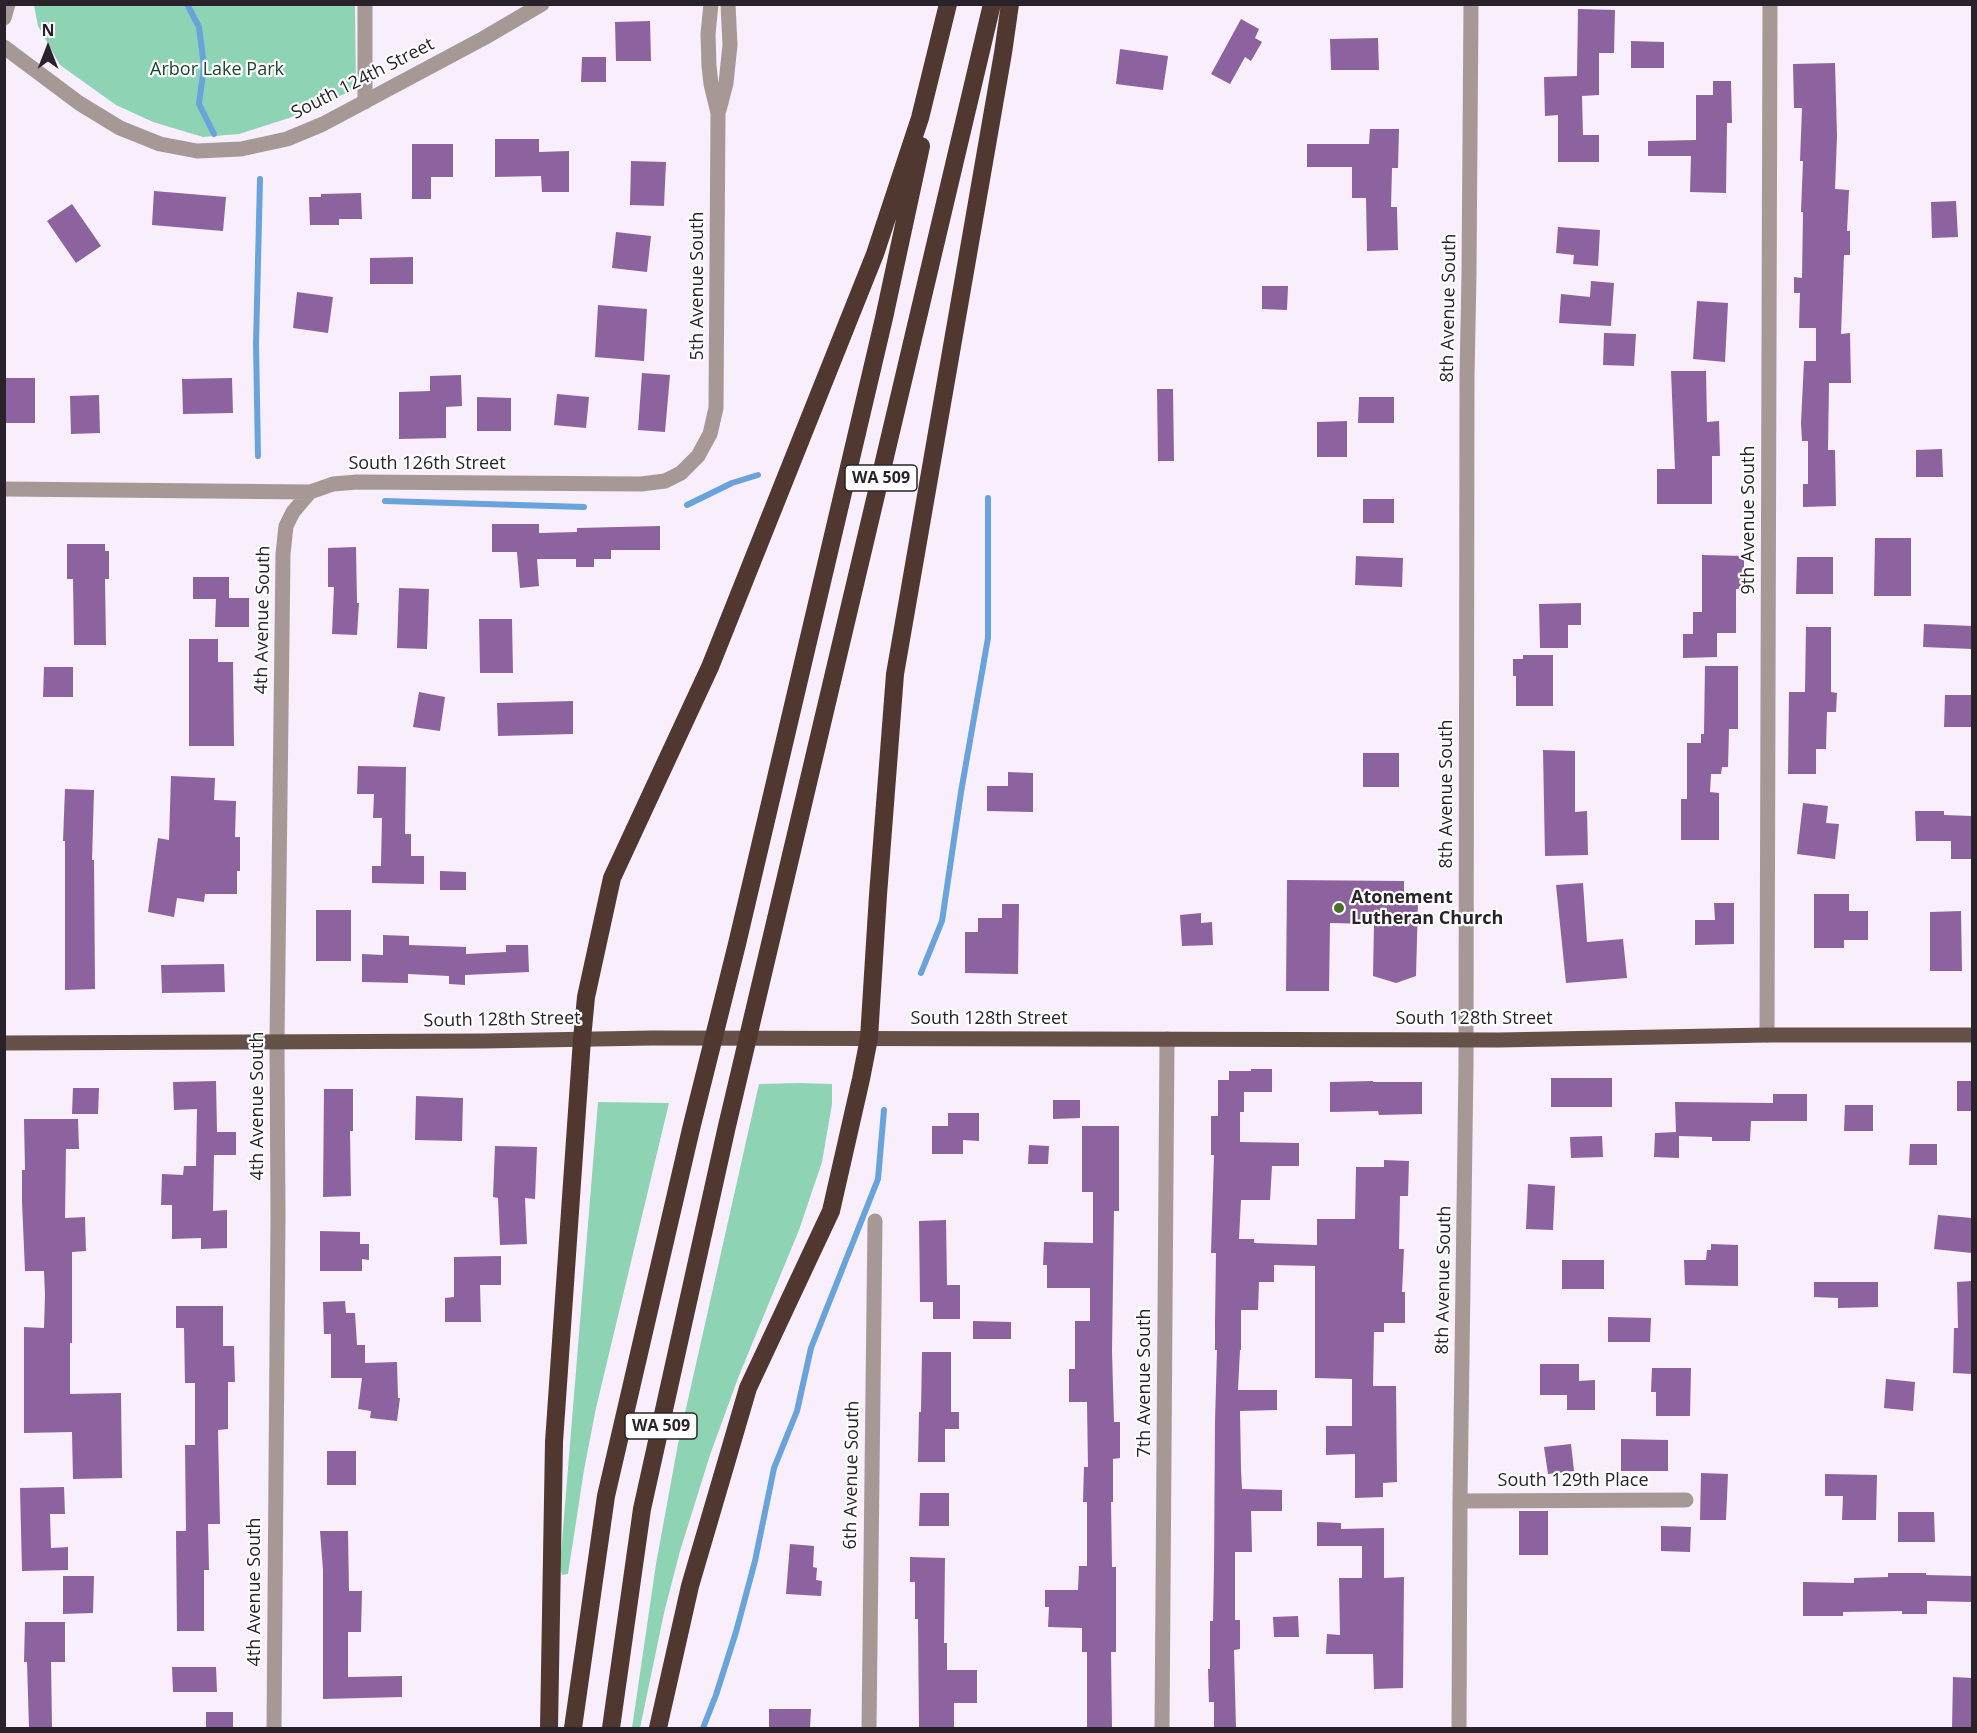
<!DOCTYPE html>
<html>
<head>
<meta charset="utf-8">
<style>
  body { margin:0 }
  #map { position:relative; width:1977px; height:1733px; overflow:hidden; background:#f8eefc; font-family:"Open Sans",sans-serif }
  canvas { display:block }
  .frame { position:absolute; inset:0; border:6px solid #29222b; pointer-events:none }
  .north { position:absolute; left:18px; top:18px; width:60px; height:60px; -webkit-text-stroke:4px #fff; paint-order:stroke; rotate:0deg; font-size:16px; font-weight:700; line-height:24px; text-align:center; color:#29222b }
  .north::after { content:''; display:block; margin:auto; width:21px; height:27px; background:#29222b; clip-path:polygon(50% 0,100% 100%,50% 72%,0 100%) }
</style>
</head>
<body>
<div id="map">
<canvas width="1977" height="1733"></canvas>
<div class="frame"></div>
<div class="north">N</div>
</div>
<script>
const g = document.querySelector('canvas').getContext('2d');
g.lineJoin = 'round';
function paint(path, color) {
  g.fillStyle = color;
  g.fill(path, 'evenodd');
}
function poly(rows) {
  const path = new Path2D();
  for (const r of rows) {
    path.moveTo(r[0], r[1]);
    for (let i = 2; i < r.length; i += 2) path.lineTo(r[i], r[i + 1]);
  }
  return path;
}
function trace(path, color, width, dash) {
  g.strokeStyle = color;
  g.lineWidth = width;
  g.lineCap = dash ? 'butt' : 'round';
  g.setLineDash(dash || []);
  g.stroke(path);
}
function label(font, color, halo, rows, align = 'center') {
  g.font = font + ' "Open Sans",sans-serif';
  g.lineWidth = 4.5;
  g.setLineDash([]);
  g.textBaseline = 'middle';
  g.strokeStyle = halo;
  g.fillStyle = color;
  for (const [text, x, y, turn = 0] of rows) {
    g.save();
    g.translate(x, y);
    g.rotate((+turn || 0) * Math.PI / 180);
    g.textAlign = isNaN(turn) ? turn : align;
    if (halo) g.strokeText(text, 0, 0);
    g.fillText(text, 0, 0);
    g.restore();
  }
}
paint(poly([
  [34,5,355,5,356,89,289,118,239,134,203,137,153,122,116,105,60,65,38,26],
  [800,1083,832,1084,832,1104,822,1162,799,1230,738,1378,710,1455,680,1551,664,1613,640,1728,632,1728,656,1564,678,1444,759,1084],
  [598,1102,669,1103,596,1408,584,1470,568,1574,562,1575,560,1566]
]), '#8fd3b5');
trace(poly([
  [187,4,199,27,204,66,199,104,214,134],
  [258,456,256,344,260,179],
  [385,501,584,507],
  [687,505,732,483,758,475],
  [921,973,942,921,961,792,988,638,988,498],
  [703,1728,716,1695,736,1632,755,1561,774,1468,797,1411,811,1348,878,1179,884,1110]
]), '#69a3db', 6);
paint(poly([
  [1578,9,1615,10,1614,53,1599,53,1599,95,1582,96,1583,135,1599,135,1599,162,1558,162,1558,115,1545,116,1544,77,1577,76],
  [1241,19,1259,29,1255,38,1262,42,1251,61,1245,57,1230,84,1211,74],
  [650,21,651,61,616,61,615,22],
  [1378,38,1379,70,1331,70,1330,39],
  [1631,41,1664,42,1664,68,1631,68],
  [1120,49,1168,56,1163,90,1116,84],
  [582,57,606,57,606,82,581,82],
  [1835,63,1837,136,1835,189,1849,190,1847,231,1850,231,1850,255,1844,255,1841,334,1850,333,1851,383,1829,383,1828,450,1835,450,1836,506,1803,507,1803,484,1808,484,1808,441,1802,441,1801,423,1804,361,1816,361,1816,328,1799,328,1800,293,1794,293,1794,277,1802,278,1803,212,1801,212,1803,161,1800,161,1802,108,1794,108,1793,64],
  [1713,81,1731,81,1732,123,1727,123,1726,193,1690,192,1691,156,1648,156,1648,141,1696,140,1696,95,1713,95],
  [1370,129,1399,129,1398,168,1392,168,1391,207,1397,207,1398,250,1367,251,1366,198,1352,198,1352,167,1307,167,1307,144,1369,144],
  [495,139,539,139,539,152,569,151,569,192,542,192,541,176,495,177],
  [412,144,453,144,453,177,431,177,431,199,412,199],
  [631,161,666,162,664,206,630,205],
  [154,191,226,197,223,231,152,225],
  [361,193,362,219,339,219,339,225,310,225,309,197,321,197,321,194],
  [1956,201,1958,237,1932,238,1931,202],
  [72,204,101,246,76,263,47,221],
  [1558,227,1600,230,1598,266,1573,264,1574,255,1556,253],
  [616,232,651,236,647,272,612,268],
  [413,257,413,284,370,284,370,258],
  [1591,281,1614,283,1611,326,1559,323,1561,294,1590,297],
  [1262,286,1288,286,1287,310,1262,309],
  [297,292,333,297,328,333,293,328],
  [1697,301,1728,303,1725,362,1693,359],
  [598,305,647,309,644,361,595,357],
  [1604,333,1636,334,1634,366,1603,365],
  [1671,371,1706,371,1707,422,1719,421,1720,456,1712,456,1712,504,1657,504,1657,469,1675,469],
  [642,373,670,375,665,432,638,430],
  [461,375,462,406,446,407,446,438,399,439,399,392,430,391,430,376],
  [4,378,35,378,35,423,6,423],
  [232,378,233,413,183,414,182,379],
  [1157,389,1173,389,1174,461,1158,461],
  [557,394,589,397,586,428,554,425],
  [99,395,100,433,71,434,70,396],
  [477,397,511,398,511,431,477,431],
  [1359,397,1394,397,1394,423,1358,423],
  [1347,421,1347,457,1317,457,1317,422],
  [1942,449,1943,477,1916,477,1916,450],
  [1363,499,1394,499,1394,523,1363,523],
  [492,524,539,524,539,533,577,532,577,528,660,526,660,550,611,550,611,559,594,559,594,567,576,567,576,559,537,559,539,586,520,588,517,552,492,552],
  [1875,538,1911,538,1911,596,1874,596],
  [67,544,105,544,105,551,109,551,109,579,105,579,106,645,74,645,73,579,67,579],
  [356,547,357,603,359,603,357,635,332,634,334,587,328,587,328,548],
  [1702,555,1744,556,1744,589,1736,589,1736,633,1717,633,1717,657,1683,658,1683,634,1693,634,1693,612,1702,612],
  [1356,556,1403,558,1402,587,1355,585],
  [1797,557,1833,557,1833,594,1796,594],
  [193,577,229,577,229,598,249,598,249,627,215,627,216,599,193,599],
  [399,588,429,589,427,649,397,648],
  [1581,603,1581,625,1568,625,1568,648,1540,648,1539,604],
  [479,619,512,619,513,673,480,673],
  [1924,624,1972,626,1972,649,1923,647],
  [1806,627,1831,627,1831,692,1837,693,1836,712,1827,712,1826,749,1816,749,1816,774,1788,774,1789,692,1805,692],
  [189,639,218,639,218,662,233,662,234,746,189,746],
  [1523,655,1553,655,1553,706,1516,706,1516,676,1513,676,1513,659,1523,659],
  [1705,666,1738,666,1738,729,1729,729,1728,767,1722,767,1721,774,1711,774,1710,792,1719,793,1719,840,1681,840,1681,799,1687,799,1687,743,1701,743,1701,734,1704,734],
  [44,667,73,667,73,697,43,697],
  [419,692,445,697,440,731,413,727],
  [1945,695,1972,695,1972,727,1944,727],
  [573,701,573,734,498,736,497,703],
  [1543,750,1575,751,1575,812,1587,811,1588,855,1545,856],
  [1363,753,1399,753,1399,787,1363,787],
  [358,766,406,767,405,834,411,834,411,856,424,856,424,884,372,883,372,866,381,866,382,818,373,818,374,794,357,794],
  [1008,772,1033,773,1033,812,987,811,987,786,1008,786],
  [171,776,215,778,214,800,236,801,235,837,240,837,240,871,237,871,237,894,205,894,204,902,177,898,174,917,148,912,158,838,169,840],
  [65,789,94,790,92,860,94,860,95,989,65,990,65,841,63,841],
  [1803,803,1828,806,1826,823,1839,824,1835,859,1797,854],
  [1915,811,1944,811,1944,815,1972,816,1972,859,1951,859,1951,841,1916,841],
  [440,871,466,872,466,890,440,890],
  [1287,880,1404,881,1404,900,1418,901,1416,976,1396,983,1373,976,1374,924,1330,923,1329,991,1286,991],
  [1583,883,1587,942,1623,939,1627,978,1566,983,1556,885],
  [1814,894,1849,894,1849,911,1868,911,1868,940,1844,940,1844,948,1814,948],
  [1714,903,1734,903,1734,944,1695,945,1695,920,1715,920],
  [1002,904,1019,904,1018,974,965,973,965,932,978,932,978,918,1002,918],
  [316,910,351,910,351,961,316,961],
  [1961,911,1962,971,1930,971,1930,912],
  [1201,913,1201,923,1212,922,1213,945,1182,946,1180,915],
  [383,935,409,936,409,945,466,947,466,954,506,952,506,945,528,945,529,972,465,975,465,985,449,984,449,976,408,974,408,983,362,982,362,954,383,955],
  [224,964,225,992,162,993,161,965],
  [1251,1069,1272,1069,1272,1092,1244,1092,1244,1112,1240,1112,1240,1142,1299,1143,1299,1166,1272,1166,1270,1200,1241,1200,1239,1239,1254,1239,1254,1243,1317,1245,1317,1219,1355,1219,1356,1167,1384,1167,1384,1160,1409,1161,1408,1196,1400,1196,1399,1249,1404,1249,1402,1292,1405,1292,1405,1323,1384,1323,1384,1332,1374,1332,1373,1386,1396,1386,1397,1482,1383,1483,1383,1497,1355,1498,1355,1454,1326,1455,1326,1426,1352,1426,1352,1379,1315,1378,1315,1266,1274,1265,1274,1282,1259,1282,1258,1310,1241,1310,1241,1350,1240,1350,1238,1390,1277,1390,1277,1410,1240,1411,1241,1469,1242,1489,1282,1490,1282,1511,1251,1511,1252,1552,1235,1552,1235,1620,1240,1620,1240,1649,1234,1650,1236,1728,1214,1728,1214,1702,1209,1702,1208,1669,1210,1669,1210,1621,1213,1621,1214,1568,1215,1422,1217,1350,1215,1350,1215,1321,1216,1253,1211,1253,1214,1155,1211,1155,1211,1116,1218,1116,1218,1080,1229,1080,1229,1071,1251,1071],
  [1551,1078,1612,1078,1612,1107,1551,1107],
  [216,1081,217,1132,236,1132,236,1155,214,1155,213,1211,227,1210,227,1248,201,1249,201,1238,172,1239,172,1205,161,1205,162,1174,183,1175,184,1166,196,1166,197,1109,174,1110,173,1082],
  [1373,1081,1373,1082,1422,1082,1422,1114,1379,1115,1378,1111,1330,1112,1330,1082],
  [1957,1081,1972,1081,1972,1111,1957,1111],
  [73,1088,99,1088,98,1114,72,1114],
  [324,1089,353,1089,353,1131,350,1131,351,1196,323,1197],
  [1773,1094,1807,1094,1807,1121,1751,1121,1750,1141,1712,1141,1712,1137,1679,1136,1679,1158,1654,1157,1655,1133,1676,1132,1675,1102,1773,1103],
  [416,1096,463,1098,462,1141,415,1140],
  [1053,1100,1080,1100,1080,1118,1053,1119],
  [1845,1105,1873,1105,1873,1131,1844,1131],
  [948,1113,979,1113,979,1141,963,1140,963,1154,932,1154,932,1126,948,1126],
  [24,1119,78,1119,79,1149,66,1149,65,1218,85,1217,86,1251,72,1252,72,1343,70,1343,70,1394,121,1393,122,1478,73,1479,72,1432,24,1433,24,1327,44,1328,45,1295,44,1271,25,1271,22,1202,22,1170,25,1170],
  [1082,1126,1119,1126,1119,1211,1114,1211,1112,1351,1114,1422,1120,1422,1120,1458,1113,1459,1113,1502,1111,1502,1112,1567,1116,1567,1116,1652,1111,1652,1112,1728,1087,1728,1087,1652,1082,1652,1082,1628,1048,1627,1049,1607,1045,1607,1045,1590,1078,1590,1079,1566,1087,1566,1087,1502,1083,1502,1084,1467,1088,1467,1087,1402,1069,1402,1069,1369,1075,1369,1075,1321,1090,1321,1090,1288,1047,1288,1047,1265,1043,1265,1044,1242,1093,1243,1093,1192,1082,1192],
  [1602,1136,1603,1157,1571,1158,1570,1137],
  [1910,1144,1937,1144,1937,1165,1909,1165],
  [1029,1145,1049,1146,1048,1164,1028,1164],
  [495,1146,537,1147,535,1199,525,1198,527,1244,500,1245,498,1198,493,1197],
  [1528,1184,1555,1186,1553,1230,1526,1229],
  [1938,1215,1972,1218,1972,1253,1934,1249],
  [946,1220,947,1285,960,1285,960,1319,933,1319,933,1302,920,1302,919,1221],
  [320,1231,360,1232,360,1244,369,1244,369,1260,362,1259,362,1271,320,1271],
  [1711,1244,1738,1245,1738,1286,1685,1285,1684,1260,1706,1260,1707,1250,1711,1250],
  [501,1256,501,1285,480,1285,481,1322,445,1322,445,1298,454,1297,454,1257],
  [1562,1260,1604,1260,1604,1289,1562,1289],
  [1972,1281,1972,1374,1953,1373,1954,1328,1958,1328,1957,1282],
  [1814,1282,1878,1282,1878,1307,1838,1308,1838,1298,1814,1297],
  [345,1301,346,1313,355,1313,357,1345,365,1345,365,1363,397,1362,398,1398,400,1398,397,1421,370,1418,371,1411,358,1409,362,1378,331,1378,331,1334,324,1334,323,1302],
  [176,1306,223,1306,223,1346,234,1346,235,1382,228,1382,228,1429,218,1430,220,1524,208,1524,209,1570,204,1570,204,1631,177,1631,176,1531,186,1531,185,1445,195,1445,195,1383,185,1383,184,1328,176,1328],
  [1608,1317,1651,1318,1650,1342,1608,1342],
  [973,1321,1011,1322,1011,1339,973,1339],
  [922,1352,951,1352,951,1412,959,1412,959,1429,945,1429,945,1462,918,1462,919,1412,921,1412],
  [1540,1364,1579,1364,1579,1381,1595,1380,1595,1410,1567,1410,1567,1395,1540,1395],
  [1652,1368,1691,1368,1690,1416,1656,1416,1656,1392,1651,1392],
  [1886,1379,1915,1382,1913,1411,1884,1408],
  [1621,1439,1668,1440,1668,1471,1621,1471],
  [1571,1444,1574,1471,1548,1474,1544,1447],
  [327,1451,356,1451,356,1485,327,1485],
  [1701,1473,1728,1474,1726,1520,1700,1520],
  [1825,1474,1877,1475,1876,1520,1842,1520,1843,1496,1825,1496],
  [64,1487,65,1514,50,1514,51,1548,68,1547,68,1570,22,1571,20,1488],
  [920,1493,949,1493,949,1526,919,1526],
  [1519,1511,1548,1511,1548,1555,1519,1555],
  [1898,1512,1934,1512,1935,1542,1898,1542],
  [1317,1522,1341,1523,1341,1529,1384,1528,1384,1578,1404,1577,1403,1688,1374,1689,1373,1654,1326,1654,1327,1634,1340,1635,1339,1578,1362,1578,1362,1546,1317,1546],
  [1661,1526,1691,1527,1690,1552,1661,1551],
  [320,1531,348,1531,349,1591,362,1591,361,1632,348,1632,348,1677,402,1676,402,1697,323,1699,323,1570],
  [790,1544,814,1546,813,1567,817,1568,816,1580,822,1581,821,1596,786,1594],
  [910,1557,945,1558,944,1643,947,1643,947,1670,977,1670,977,1703,954,1703,954,1728,919,1728,918,1619,915,1619,915,1582,910,1582],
  [1888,1573,1926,1573,1926,1575,1972,1576,1972,1602,1927,1601,1927,1614,1902,1614,1902,1611,1843,1612,1843,1616,1803,1616,1803,1582,1854,1583,1854,1578,1888,1577],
  [63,1576,94,1576,93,1613,63,1614],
  [1298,1616,1299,1637,1274,1637,1273,1617],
  [25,1622,65,1622,65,1662,51,1662,52,1728,29,1728,27,1662,24,1662],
  [172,1667,216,1667,217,1692,173,1692],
  [1953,1677,1972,1678,1972,1728,1952,1728],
  [769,1709,811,1709,810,1728,769,1728],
  [206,1712,233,1712,233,1728,206,1728]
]), '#8d639f');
trace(poly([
  [4,18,8,4],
  [4,47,79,103,120,128,160,144,197,151,241,149,287,139,323,124,484,38,542,4],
  [365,102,365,4],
  [719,110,726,83,730,45,728,4],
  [4,489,310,492,333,484,357,482,641,484,665,481,681,473,698,456,710,434,716,408,718,113,711,84,709,66,708,34,711,4],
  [1767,1035,1770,4],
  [1460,1501,1686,1500],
  [274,1728,278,1217,277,1041,283,554,286,526,293,512,310,492],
  [869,1728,875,1221],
  [1162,1728,1167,1039],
  [1459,1728,1460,1501,1466,1064,1467,377,1469,274,1471,4]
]), '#a69995', 15);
trace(poly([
  [4,1043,484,1041,652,1038,1499,1040,1767,1035,1972,1035]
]), '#665149', 15);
trace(poly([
  [549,1728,554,1442,582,1039,586,997,612,878,710,667,875,254,920,118,948,4],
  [573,1728,606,1496,691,1129,737,944,884,318,921,146],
  [611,1728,642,1509,727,1126,992,4],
  [658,1728,690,1586,748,1388,831,1211,861,1079,869,1038,878,895,895,674,1003,53,1010,4]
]), '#503830', 18);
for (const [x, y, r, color] of [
  [1339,908,6,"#4d6f26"]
]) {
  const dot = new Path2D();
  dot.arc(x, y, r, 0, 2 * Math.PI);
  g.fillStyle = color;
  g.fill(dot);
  trace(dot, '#fff', 2);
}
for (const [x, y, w] of [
  [881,478,72],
  [661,1426,72]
]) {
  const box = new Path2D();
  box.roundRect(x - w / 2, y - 13, w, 26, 4.5);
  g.fillStyle = '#fff';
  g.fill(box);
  trace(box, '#29222b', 1.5);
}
label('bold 16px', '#29222b', null, [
  ["WA 509",881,478],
  ["WA 509",661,1426]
]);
label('18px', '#1d4434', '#fff', [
  ["Arbor Lake Park",217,70]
]);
label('18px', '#29222b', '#fff', [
  ["South 124th Street",363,79,-27],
  ["5th Avenue South",698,286,-90],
  ["8th Avenue South",1449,308,-89],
  ["South 126th Street",427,464],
  ["9th Avenue South",1749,520,-90],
  ["4th Avenue South",263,620,-89],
  ["8th Avenue South",1447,794,-90],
  ["South 128th Street",989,1019],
  ["South 128th Street",1474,1019],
  ["South 128th Street",502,1020,-1],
  ["4th Avenue South",258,1106,-90],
  ["8th Avenue South",1444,1280,-89],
  ["7th Avenue South",1145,1383,-90],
  ["6th Avenue South",852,1475,-89],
  ["South 129th Place",1573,1481],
  ["4th Avenue South",255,1592,-90]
]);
label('bold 18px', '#29222b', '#fff', [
  ["Atonement",1351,898],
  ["Lutheran Church",1351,919]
], 'left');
</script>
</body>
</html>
